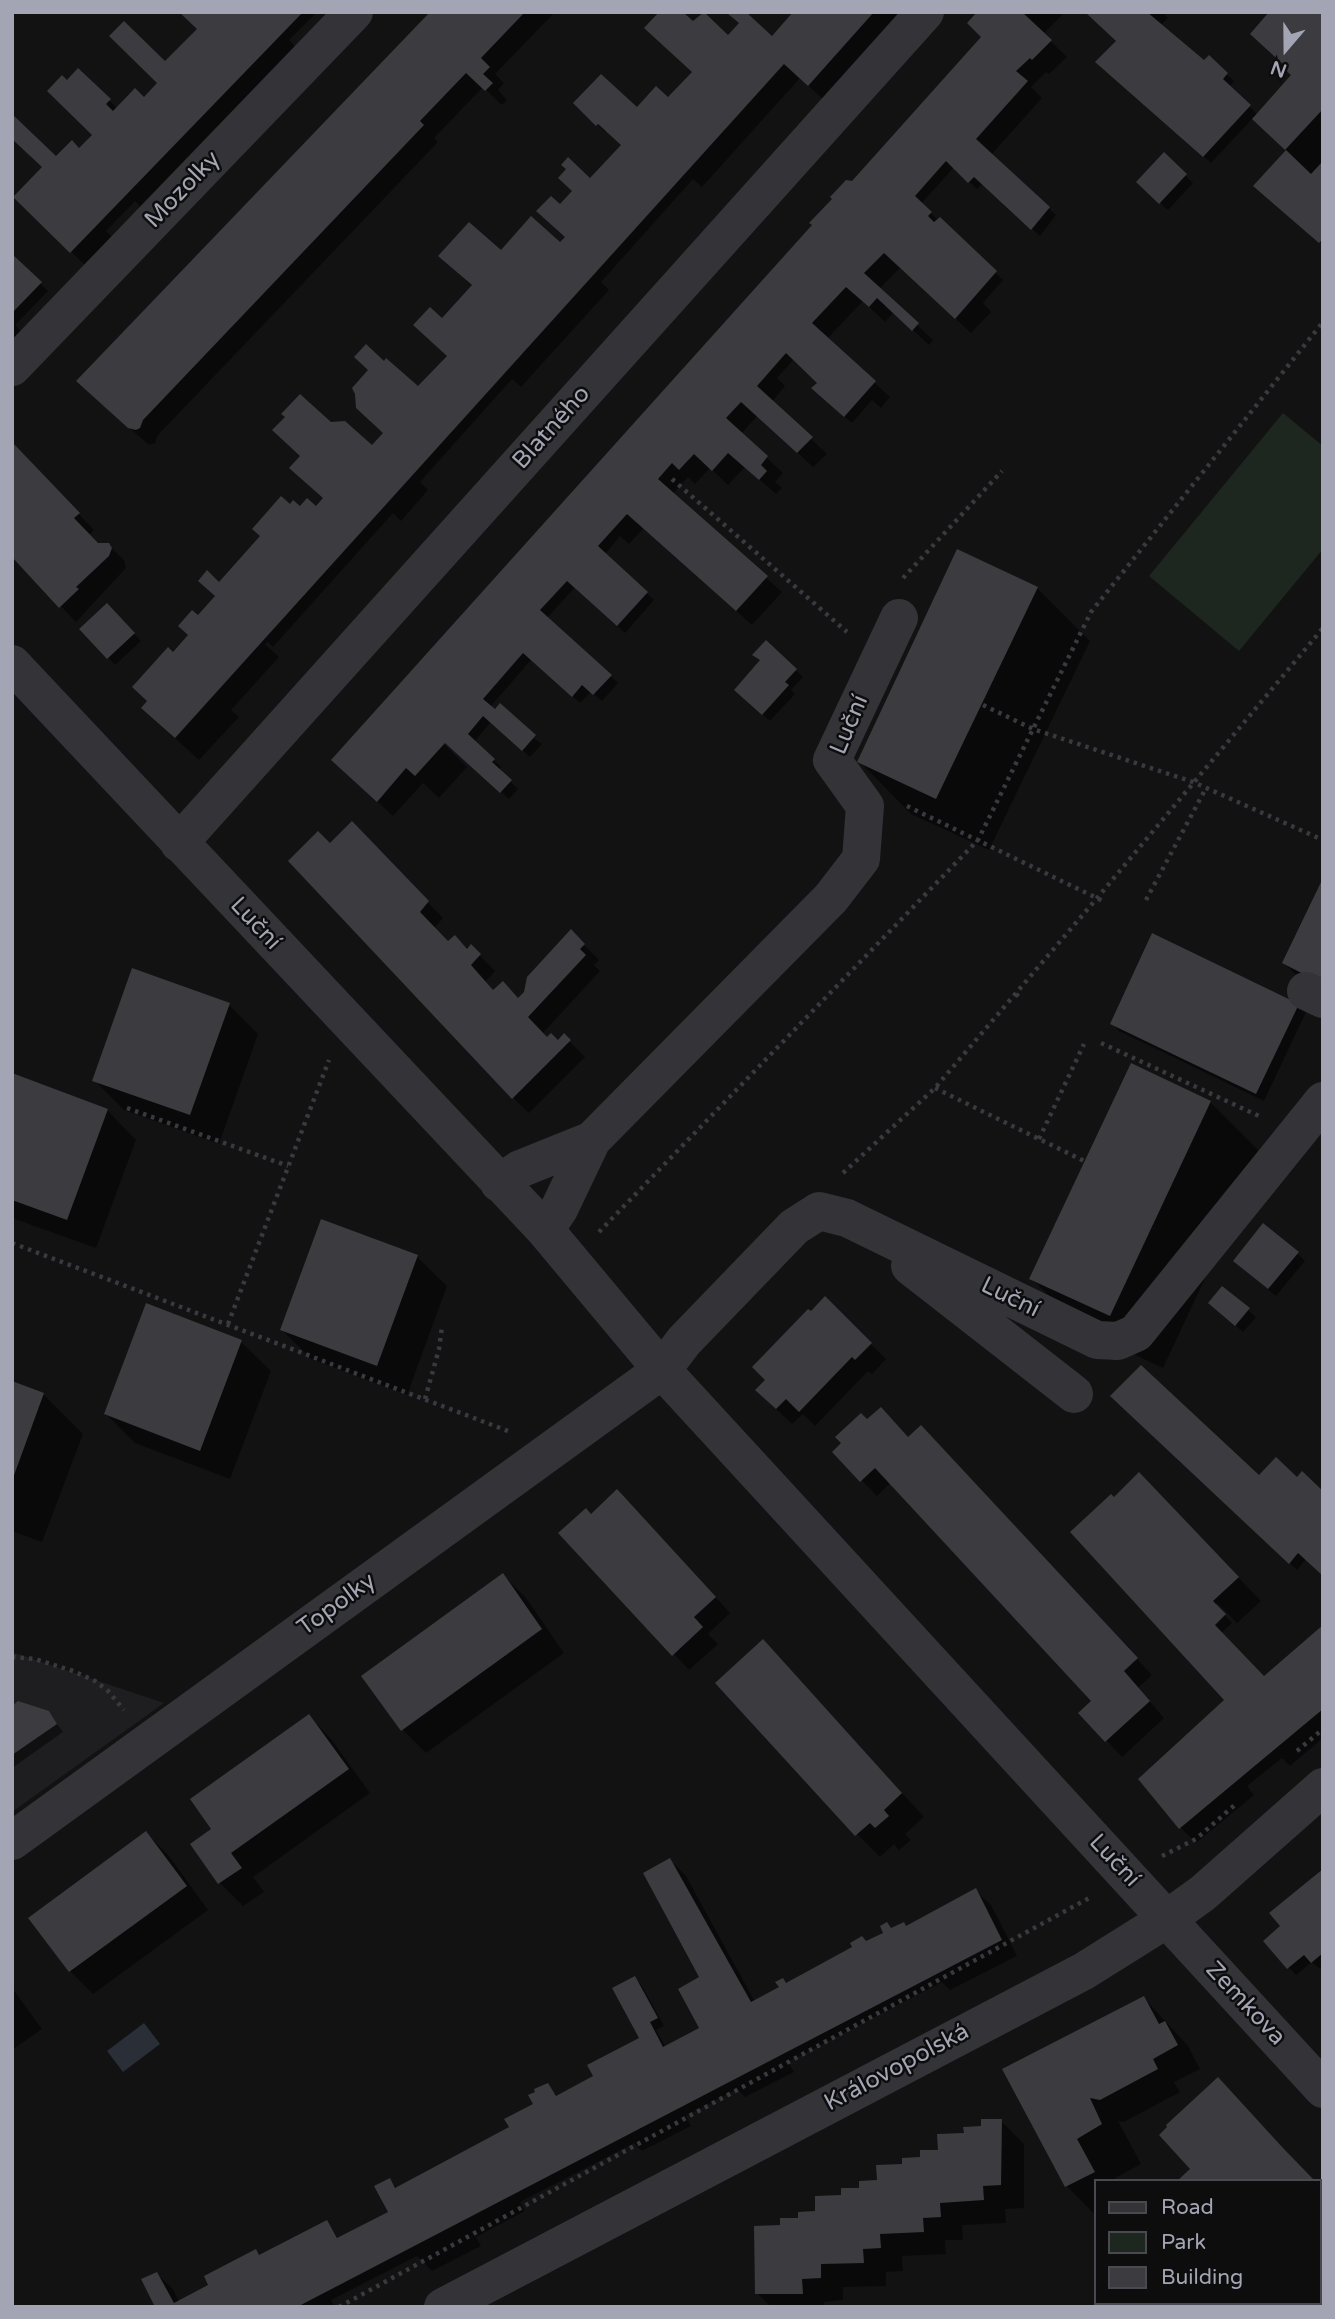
<!DOCTYPE html>
<html>
<head>
<meta charset="utf-8">
<style>
  body { margin:0 }
  #map { position:relative; width:1335px; height:2319px; overflow:hidden; background:#121213; font-family:"Varela Round",sans-serif }
  canvas { display:block }
  .frame { position:absolute; inset:0; border:14px solid #a3a5b4; pointer-events:none }
  .legend { position:absolute; left:1094px; top:2179px; width:228px; height:126px; box-sizing:border-box; background:#0d0d0e; border:2px solid #494a50; margin:0; padding:9px 12px; list-style:none; font-size:21px; color:#a3a5b4 }
  .legend li { display:flex; align-items:center; gap:14px; height:35px }
  .legend b { width:35px; border:2px solid #494a50 }
  .north { position:absolute; left:1251px; top:14px; width:70px; height:70px; -webkit-text-stroke:5px #0d0d0e; paint-order:stroke; rotate:200deg; font-size:19px; font-weight:700; line-height:28px; text-align:center; color:#a3a5b4 }
  .north::after { content:''; display:block; margin:auto; width:24px; height:32px; background:#a3a5b4; clip-path:polygon(50% 0,100% 100%,50% 72%,0 100%) }
</style>
</head>
<body>
<div id="map">
<canvas width="1335" height="2319"></canvas>
<div class="frame"></div>
<ul class="legend">
<li><b style="height:9px;background:#333338"></b>Road</li>
<li><b style="height:19px;background:#1e2620"></b>Park</li>
<li><b style="height:19px;background:#3c3c40"></b>Building</li>
</ul>
<div class="north">N</div>
</div>
<script>
const g = document.querySelector('canvas').getContext('2d');
g.lineJoin = 'round';
function paint(path, color) {
  g.fillStyle = color;
  g.fill(path, 'evenodd');
}
function poly(rows) {
  const path = new Path2D();
  for (const r of rows) {
    path.moveTo(r[0], r[1]);
    for (let i = 2; i < r.length; i += 2) path.lineTo(r[i], r[i + 1]);
  }
  return path;
}
function trace(path, color, width, dash) {
  g.strokeStyle = color;
  g.lineWidth = width;
  g.lineCap = dash ? 'butt' : 'round';
  g.setLineDash(dash || []);
  g.stroke(path);
}
function label(font, color, halo, rows, align = 'center') {
  g.font = font + ' "Varela Round",sans-serif';
  g.lineWidth = 5;
  g.setLineDash([]);
  g.textBaseline = 'middle';
  g.strokeStyle = halo;
  g.fillStyle = color;
  for (const [text, x, y, turn = 0] of rows) {
    g.save();
    g.translate(x, y);
    g.rotate((+turn || 0) * Math.PI / 180);
    g.textAlign = isNaN(turn) ? turn : align;
    if (halo) g.strokeText(text, 0, 0);
    g.fillText(text, 0, 0);
    g.restore();
  }
}
paint(poly([
  [12,1652,164,1703,12,1812]
]), '#1e1e20');
paint(poly([
  [1283,413,1323,446,1323,549,1239,651,1149,576]
]), '#1e2620');
paint(poly([
  [144,2023,160,2044,123,2072,107,2051]
]), '#292e37');
paint(poly([
  [181,12,317,12,289,40,298,49,143,209,135,201,106,231,114,239,87,267,31,213,56,159,79,150,94,135,67,82,78,71,118,109,144,99,160,84,166,64,199,29],
  [433,12,555,12,495,74,504,83,498,90,507,100,502,105,483,87,434,138,438,142,158,435,155,443,149,445,93,396],
  [795,12,903,12,824,100,800,78,702,187,693,179,601,282,609,290,521,387,512,379,420,482,428,490,401,521,393,513,273,647,268,642,265,644,279,657,231,710,239,717,199,760,166,730,173,654,190,636,198,617,217,596,219,584,290,507,316,509,325,498,330,424,372,448,418,388,449,356,448,326,473,287,440,256,501,253,560,244,567,237,560,207,590,181,623,145,606,130,605,132,575,103,638,109,668,99,693,72,693,24,702,13,729,37,772,38],
  [979,12,1065,12,1043,34,1067,57,1049,74,1046,72,1031,87,1042,98,991,155,1056,215,1040,236,983,183,977,189,954,167,921,204,1003,280,983,303,991,312,971,333,900,268,879,289,933,340,929,345,894,312,885,322,863,301,827,339,890,397,881,408,872,400,852,423,821,396,819,383,794,359,777,378,785,386,772,402,827,454,813,467,757,416,741,434,783,473,775,482,782,488,776,494,745,467,728,485,710,468,695,484,688,477,673,494,782,592,752,625,644,528,629,544,620,536,605,554,654,600,625,633,575,587,547,618,618,683,602,701,591,692,580,703,532,659,490,707,542,744,530,757,491,722,474,742,501,767,499,770,518,789,509,799,446,742,444,744,467,767,439,798,423,783,393,816,349,775,363,726,983,38],
  [1086,12,1162,12,1168,18,1160,26,1204,63,1209,58,1234,81,1229,87,1258,115,1293,76,1323,12,1323,245,1263,194,1287,151,1253,118,1211,163,1105,69,1118,41],
  [1164,155,1193,183,1168,210,1138,182],
  [12,256,48,291,15,325,23,334,12,344],
  [12,444,94,530,89,535,98,544,108,545,124,560,126,568,76,622,12,555],
  [1037,588,1090,641,989,850,911,814,859,761],
  [107,606,141,641,115,665,82,630],
  [766,642,803,677,791,690,795,694,770,721,743,697,762,661],
  [352,824,443,918,434,928,449,943,468,951,471,947,495,971,485,982,494,992,518,1000,571,932,599,960,594,965,600,971,542,1034,547,1039,558,1042,564,1036,585,1057,529,1113,513,1098,330,846],
  [1323,882,1323,1001,1284,963],
  [229,1005,258,1034,219,1144,124,1110,94,1080],
  [1298,1005,1306,1012,1264,1101,1119,1031,1112,1023],
  [12,1075,107,1110,136,1140,96,1248,12,1218],
  [1210,1102,1263,1155,1163,1368,1084,1331,1031,1278],
  [1297,1253,1305,1261,1276,1296,1242,1268],
  [417,1257,447,1286,407,1395,311,1359,282,1330],
  [1223,1288,1256,1317,1243,1332,1218,1310],
  [825,1299,886,1359,872,1374,868,1371,815,1426,803,1414,792,1424,773,1406,768,1380,811,1314],
  [241,1342,271,1371,230,1479,135,1443,106,1414],
  [12,1383,43,1394,83,1434,42,1542,12,1531],
  [1112,1396,1275,1493,1297,1479,1306,1559,1297,1570],
  [867,1422,909,1439,937,1443,1152,1675,1138,1688,1164,1718,1122,1757,1081,1713,1094,1701,891,1482,877,1496,835,1452],
  [1162,1498,1261,1601,1237,1623,1217,1603,1215,1605,1232,1623,1221,1633,1264,1678,1323,1627,1323,1738,1290,1766,1282,1758,1247,1786,1254,1795,1196,1843,1180,1827,1227,1700,1144,1531],
  [633,1507,730,1613,708,1634,718,1644,689,1670,561,1534,591,1516],
  [503,1575,526,1598,564,1653,426,1753,403,1730,364,1676],
  [12,1708,48,1712,63,1732,12,1768],
  [309,1716,331,1739,370,1793,253,1877,264,1892,243,1906,220,1883,214,1830],
  [833,1717,924,1817,905,1834,911,1840,899,1850,894,1844,880,1857,857,1834],
  [146,1833,169,1856,208,1910,93,1994,70,1971],
  [670,1860,686,1876,755,2002,781,1988,783,1980,788,1984,892,1930,907,1927,975,1890,991,1905,1017,1956,950,1990,942,1982,788,2062,794,2072,745,2097,737,2089,686,2116,691,2126,642,2151,634,2143,520,2202,525,2211,476,2237,481,2246,432,2271,417,2256,331,2300,335,2307,157,2307,157,2274,173,2289,179,2302,211,2286,255,2251,260,2256,327,2222,339,2239,390,2213,389,2180,397,2188,511,2128,535,2105,547,2085,558,2097,595,2077,641,2039,635,1978,642,1986,664,2026,656,2030,666,2048,704,2036,702,1977],
  [1323,1871,1323,1967,1320,1969,1312,1962,1296,1975,1265,1941,1282,1926],
  [12,1988,42,2029,12,2050],
  [1144,1998,1188,2046,1200,2069,1174,2082,1180,2092,1124,2122,1118,2121,1141,2164,1115,2178,1117,2181,1095,2181,1095,2215,1067,2186,1004,2069],
  [1001,2121,1024,2144,1024,2208,1005,2209,1006,2223,962,2225,963,2240,945,2240,946,2254,902,2256,903,2271,886,2272,886,2286,843,2287,843,2300,824,2302,824,2307,771,2307,757,2293,782,2227,817,2213,843,2197,878,2182,904,2166,940,2151,965,2135]
]), '#0007');
paint(poly([
  [179,12,303,12,70,253,13,197,42,167,12,139,12,114,56,156,72,140,79,148,92,135,47,91,62,75,67,80,78,68,111,99,106,104,113,111,135,88,144,97,157,83,109,36,124,21,165,61,197,29],
  [430,12,525,12,481,58,490,67,483,74,493,83,485,91,466,73,420,121,424,125,143,420,140,428,136,430,128,428,76,381],
  [659,12,683,12,693,21,704,12,728,35,739,23,728,14,730,12,746,12,772,36,793,12,874,12,808,86,784,64,175,738,141,708,147,701,132,687,168,647,173,652,188,635,178,626,192,610,198,615,215,596,198,581,207,570,219,582,260,536,252,529,281,496,290,504,293,500,300,506,307,498,316,506,323,498,289,468,300,456,272,430,285,417,281,414,300,394,331,422,345,421,372,445,383,433,356,408,355,394,352,388,368,370,354,357,366,344,384,361,386,358,418,386,447,356,413,325,430,307,442,318,472,285,438,256,469,222,501,250,531,216,560,242,565,237,536,211,551,196,560,204,572,191,558,178,566,169,561,165,568,157,590,178,621,145,598,124,596,126,573,103,601,74,637,107,656,86,668,97,692,72,644,28],
  [977,12,1022,12,1052,40,1032,60,1030,58,1016,71,1028,81,976,139,1050,207,1031,230,974,177,968,183,946,161,915,196,932,212,928,216,934,222,940,217,997,271,955,319,884,253,864,273,919,323,912,331,877,298,869,307,846,287,812,323,876,381,844,417,811,388,817,383,786,353,757,386,813,437,797,453,741,402,726,418,768,456,761,465,767,471,759,480,728,453,712,471,694,454,679,470,672,463,658,479,768,576,736,611,627,514,598,546,648,592,617,626,567,581,540,610,612,675,593,695,582,685,572,697,523,653,483,699,495,709,500,703,536,735,522,751,483,716,468,734,495,759,492,762,512,780,500,793,445,743,415,776,406,768,377,802,331,760,812,225,809,223,832,199,830,197,846,180,852,181,981,37,967,23],
  [1085,12,1147,12,1204,60,1209,55,1228,73,1223,79,1251,105,1203,157,1095,62,1116,41],
  [1269,12,1323,12,1323,109,1285,150,1252,119,1291,75,1284,69,1286,67,1250,34],
  [1286,150,1311,174,1323,161,1323,239,1319,243,1253,186],
  [1164,152,1187,174,1159,204,1136,182],
  [12,254,42,282,12,313],
  [12,442,80,513,74,518,98,543,109,543,112,548,109,556,76,587,79,589,59,608,12,557],
  [957,549,1038,587,936,799,857,762],
  [107,603,135,633,107,659,79,629],
  [766,640,797,669,785,682,789,685,762,715,734,690,760,660,752,655],
  [352,821,429,901,420,912,448,941,455,935,467,949,471,944,481,954,471,965,493,990,503,981,518,998,524,992,527,977,571,929,585,944,580,949,586,955,528,1017,547,1037,551,1033,558,1040,564,1033,571,1040,512,1099,288,861,318,831,330,843],
  [1323,878,1323,984,1282,963],
  [1152,933,1299,1004,1256,1094,1110,1024],
  [132,968,230,1003,190,1115,92,1081],
  [1131,1063,1211,1101,1110,1316,1029,1279],
  [12,1073,108,1109,67,1220,12,1200],
  [321,1219,418,1255,377,1366,280,1330],
  [1263,1223,1299,1252,1268,1289,1233,1261],
  [1222,1286,1250,1308,1235,1326,1208,1303],
  [825,1296,872,1343,855,1360,852,1357,799,1412,786,1399,776,1409,755,1390,765,1380,752,1367,808,1309,811,1311],
  [146,1303,242,1340,200,1451,104,1414],
  [1141,1365,1259,1475,1276,1457,1297,1477,1302,1471,1323,1491,1323,1576,1298,1553,1289,1564,1110,1396],
  [12,1381,44,1393,13,1478,12,1478],
  [881,1407,908,1437,921,1425,1138,1658,1124,1671,1150,1701,1105,1742,1078,1713,1091,1701,875,1468,860,1482,832,1452,841,1443,835,1437,861,1413,867,1419],
  [1139,1472,1239,1577,1213,1601,1226,1614,1215,1625,1264,1676,1323,1625,1323,1709,1179,1829,1138,1779,1224,1700,1070,1532,1111,1494,1114,1497],
  [617,1489,716,1597,694,1617,703,1627,672,1656,558,1533,586,1508,591,1514],
  [503,1573,542,1629,401,1731,361,1676],
  [763,1639,902,1793,884,1810,889,1816,875,1828,870,1823,855,1836,715,1683],
  [18,1701,49,1711,57,1724,12,1755,12,1706],
  [309,1714,349,1769,231,1853,242,1868,218,1884,190,1844,211,1829,190,1799],
  [146,1831,187,1886,69,1972,28,1918],
  [670,1858,751,2002,779,1987,775,1982,783,1978,786,1983,852,1947,850,1943,862,1936,866,1941,883,1933,880,1926,887,1922,891,1928,904,1922,906,1926,976,1888,1002,1940,297,2307,155,2307,141,2279,157,2272,174,2303,208,2285,204,2276,256,2249,259,2255,327,2220,337,2238,388,2212,374,2186,390,2178,395,2188,509,2127,504,2119,533,2104,528,2095,535,2092,534,2089,548,2083,556,2096,593,2076,587,2065,639,2038,612,1988,635,1976,658,2018,650,2022,663,2047,699,2028,678,1989,699,1977,643,1873],
  [1323,1869,1323,1953,1311,1963,1304,1955,1287,1969,1263,1941,1280,1926,1269,1913],
  [1144,1996,1159,2024,1165,2021,1178,2045,1153,2059,1158,2069,1100,2100,1090,2098,1102,2124,1077,2139,1095,2172,1065,2187,1002,2069],
  [1218,2077,1283,2148,1315,2181,1177,2181,1190,2169,1159,2135,1167,2127,1166,2125],
  [981,2119,1002,2119,1001,2185,983,2186,984,2200,940,2203,941,2217,923,2218,924,2232,880,2234,881,2248,863,2249,864,2263,821,2264,821,2278,802,2279,803,2294,755,2294,754,2226,780,2225,780,2218,798,2218,798,2212,815,2211,815,2196,841,2195,841,2188,859,2188,859,2181,877,2180,876,2165,902,2164,902,2158,920,2157,920,2150,938,2150,937,2134,964,2133,963,2127,981,2126],
  [1319,2186,1323,2190,1323,2293,1319,2289]
]), '#3c3c40');
trace(poly([
  [672,479,847,632],
  [903,578,1002,471],
  [983,705,1033,729,1193,782,1323,840],
  [907,806,1105,902],
  [1146,900,1206,788],
  [1016,994,1022,1000],
  [1101,1043,1259,1116],
  [935,1088,1084,1161],
  [127,1108,288,1166],
  [1039,1139,1084,1044],
  [843,1173,935,1088,1098,897,1323,628],
  [599,1232,978,840,1091,612,1323,322],
  [12,1243,508,1431],
  [228,1324,329,1060],
  [425,1399,439,1349,442,1327],
  [12,1657,35,1659,73,1671,95,1681,108,1691,124,1710],
  [1297,1751,1323,1729],
  [1162,1856,1196,1839,1237,1803],
  [339,2307,1091,1897]
]), '#39393f', 4.5, [3.5, 5]);
trace(poly([
  [12,367,354,12],
  [12,664,545,1230,662,1370,1323,2089],
  [179,843,925,12],
  [1306,991,1323,999],
  [499,1183,520,1169,592,1140],
  [545,1230,559,1209,592,1140,831,898,861,859,865,806,832,760,899,618],
  [910,1266,1074,1394],
  [12,1841,662,1370,684,1341,794,1227,819,1211,847,1218,1097,1340,1118,1341,1136,1333,1323,1101],
  [443,2307,1084,1971,1167,1919,1203,1893,1323,1787]
]), '#333338', 38);
label('24px', '#a3a5b4', '#0d0d0e', [
  ["Mozolky",183,190,-46],
  ["Blatného",552,428,-48],
  ["Luční",850,725,-67],
  ["Luční",255,924,47],
  ["Luční",1010,1298,26],
  ["Topolky",337,1605,-36],
  ["Luční",1114,1861,47],
  ["Zemkova",1245,2004,47],
  ["Královopolská",897,2068,-28]
]);
</script>
</body>
</html>
